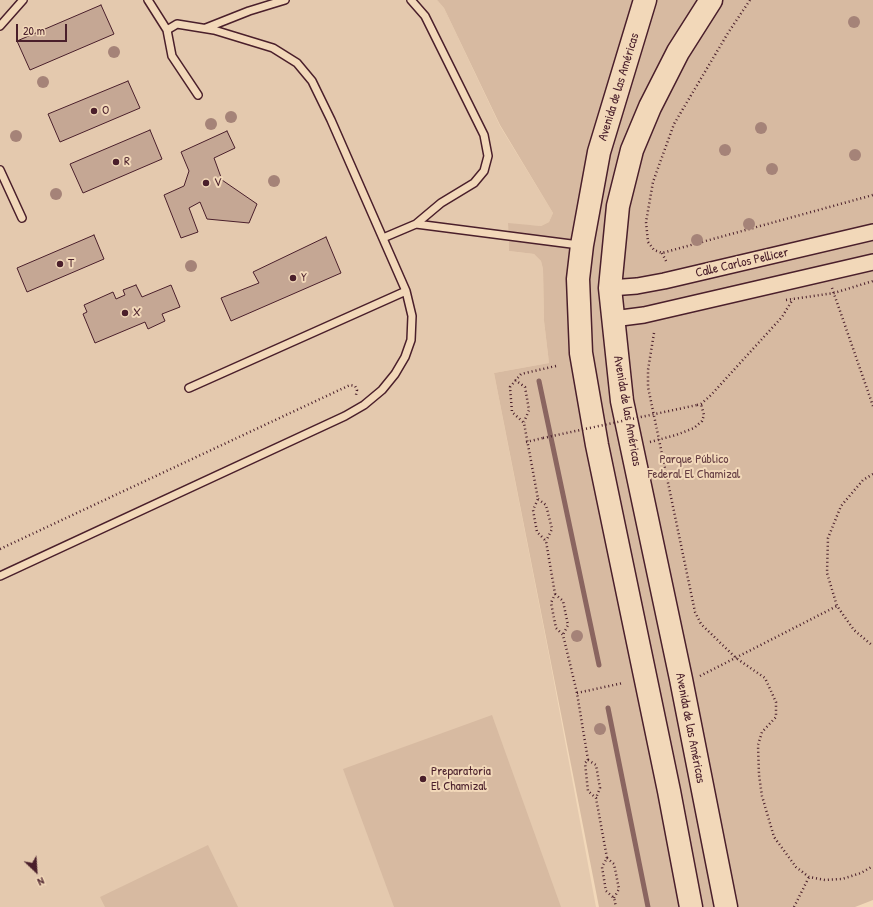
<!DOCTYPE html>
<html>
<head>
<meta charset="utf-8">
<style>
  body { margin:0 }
  #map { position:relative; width:873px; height:907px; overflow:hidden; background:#f2d8b9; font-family:"Patrick Hand",sans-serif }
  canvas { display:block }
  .north { position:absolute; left:16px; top:851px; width:40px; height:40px; -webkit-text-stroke:3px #f2d8b9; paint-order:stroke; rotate:155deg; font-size:11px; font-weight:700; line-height:16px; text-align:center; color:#4a1f2b }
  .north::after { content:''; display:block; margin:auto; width:14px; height:18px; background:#4a1f2b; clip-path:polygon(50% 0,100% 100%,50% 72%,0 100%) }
  .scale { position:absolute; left:16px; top:24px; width:51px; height:18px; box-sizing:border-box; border:2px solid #4a1f2b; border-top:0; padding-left:5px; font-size:12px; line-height:14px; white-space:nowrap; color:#4a1f2b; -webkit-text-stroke:3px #f2d8b9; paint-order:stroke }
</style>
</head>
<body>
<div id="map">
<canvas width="873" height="907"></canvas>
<div class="north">N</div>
<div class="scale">20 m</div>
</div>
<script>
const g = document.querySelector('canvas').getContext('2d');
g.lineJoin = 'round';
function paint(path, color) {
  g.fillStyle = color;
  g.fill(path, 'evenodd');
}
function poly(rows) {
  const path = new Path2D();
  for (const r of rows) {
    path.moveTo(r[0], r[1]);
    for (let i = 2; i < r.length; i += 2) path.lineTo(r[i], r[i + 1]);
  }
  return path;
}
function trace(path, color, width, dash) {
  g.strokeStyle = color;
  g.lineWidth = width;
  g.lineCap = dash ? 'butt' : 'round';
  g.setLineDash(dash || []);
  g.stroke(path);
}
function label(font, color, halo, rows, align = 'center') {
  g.font = font + ' "Patrick Hand",sans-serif';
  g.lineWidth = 4;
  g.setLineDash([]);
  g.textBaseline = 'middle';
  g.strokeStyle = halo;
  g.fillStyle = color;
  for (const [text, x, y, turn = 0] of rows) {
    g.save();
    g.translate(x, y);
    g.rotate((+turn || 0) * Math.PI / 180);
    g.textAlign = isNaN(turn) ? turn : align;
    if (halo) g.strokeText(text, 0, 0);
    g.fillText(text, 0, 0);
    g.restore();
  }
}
paint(poly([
  [0,0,437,0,444,8,500,126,553,213,549,222,541,226,508,224,509,251,534,254,541,261,543,269,544,321,549,363,494,373,549,655,596,907,0,907]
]), '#e4c9ae');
paint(poly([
  [437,0,873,0,873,900,855,907,599,907,494,373,549,363,544,321,543,269,541,261,534,254,509,251,508,223,541,226,549,222,553,213,500,125,444,8],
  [492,715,561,907,394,907,343,769],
  [208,845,238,907,105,907,100,897]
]), '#d7baa1');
trace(poly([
  [539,381,599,665],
  [608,708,648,907]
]), '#8a6560', 5);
const building = poly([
  [101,5,114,34,30,70,17,41,101,5],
  [128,81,140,108,60,142,48,114,128,81],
  [150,130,162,159,83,193,70,164,150,130],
  [227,131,235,148,214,158,222,180,257,204,249,223,207,219,200,202,189,208,198,232,181,238,164,195,184,186,189,171,181,152,227,131],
  [94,235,104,259,27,292,17,268,94,235],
  [326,237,341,273,231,321,221,298,259,283,253,272,326,237],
  [136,285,142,297,171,285,180,307,162,314,165,321,148,329,145,322,95,343,83,314,87,312,84,305,113,292,116,299,125,295,123,290,136,285]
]);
paint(building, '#c5a794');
trace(building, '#4a1f2b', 1);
const lane = poly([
  [411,0,425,16,484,135,488,156,484,171,474,183,441,203,416,224],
  [0,26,23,0],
  [206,28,249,11,285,0],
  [167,30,172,56,198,95],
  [0,170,22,218],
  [383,238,416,224,579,245],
  [189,388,406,291],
  [0,576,345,416,364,405,382,390,395,374,405,357,411,340,412,316,406,291,331,120,312,81,297,63,273,48,214,30,177,24,167,30,148,0]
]);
const street = poly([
  [610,288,637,286,664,281,873,232],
  [613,319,644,315,873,262]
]);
const highway = poly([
  [645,0,599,152,582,245,578,279,581,353,597,445,669,791,691,907],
  [711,0,678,52,650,107,632,150,618,206,610,288,622,401,681,679,726,907]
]);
trace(lane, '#4a1f2b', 10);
trace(street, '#4a1f2b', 18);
trace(highway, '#4a1f2b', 25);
trace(poly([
  [750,0,728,33,674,124,653,182,646,222,648,242,654,250,662,253,873,195],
  [662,253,667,263],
  [832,288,873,406],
  [786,300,834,293,873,281],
  [654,333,648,370,648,387,695,612,701,624,736,658,765,678,776,702,776,717,762,732,758,745,759,775,762,796,774,837,796,867,809,877,825,880,842,879,861,873,873,866],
  [556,366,521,374,510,387,512,412,524,423,538,499,533,510,537,532,546,541,555,594,551,603,556,628,563,635,577,693,588,760,585,763,588,791,596,798,607,858,602,867,606,891,614,898,616,907],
  [515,380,525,387,529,410,524,422],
  [697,405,701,404,711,395,782,317,793,299],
  [526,442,543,438],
  [650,442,676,435,694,428,702,421,704,415,701,404],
  [873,474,863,480,841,506,828,538,827,573,837,606,854,630,873,646],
  [538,499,546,505,552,529,546,541],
  [0,549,350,385,355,386,357,390,356,395],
  [555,594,563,601,568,625,563,635],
  [700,676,837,606],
  [577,693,623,683],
  [588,760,596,765,600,788,596,798],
  [607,858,614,864,619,889,614,898],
  [794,907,809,877]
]), '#4a1f2b', 2.5, [1, 3]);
trace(lane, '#f2d8b9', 7);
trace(street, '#f2d8b9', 15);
trace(highway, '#f2d8b9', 22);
trace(poly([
  [543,438,697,405]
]), '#4a1f2b', 2.5, [1, 3]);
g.fillStyle = '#a58378';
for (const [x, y] of [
  [854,22],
  [114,52],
  [43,82],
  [231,117],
  [211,124],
  [761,128],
  [16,136],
  [725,150],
  [855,155],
  [772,169],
  [274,181],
  [56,194],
  [749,224],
  [697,240],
  [191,266],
  [577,636],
  [600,729]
]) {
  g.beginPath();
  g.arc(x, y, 6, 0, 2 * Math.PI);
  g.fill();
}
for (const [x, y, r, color] of [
  [94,111,4,"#4a1f2b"],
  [116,162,4,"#4a1f2b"],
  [206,183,4,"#4a1f2b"],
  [60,264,4,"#4a1f2b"],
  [293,278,4,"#4a1f2b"],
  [125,313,4,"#4a1f2b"],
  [423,779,4,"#4a1f2b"]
]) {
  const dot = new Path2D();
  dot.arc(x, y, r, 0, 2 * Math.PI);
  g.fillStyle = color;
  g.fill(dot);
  trace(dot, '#f2d8b9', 1.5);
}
label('13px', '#4a1f2b', '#f2d8b9', [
  ["Avenida de las Américas",619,87,-73],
  ["Calle Carlos Pellicer",742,263,-13],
  ["Avenida de las Américas",627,411,80],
  ["Avenida de las Américas",690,728,79]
]);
label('13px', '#4a1f2b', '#f2d8b9', [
  ["O",102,111],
  ["R",124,162],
  ["V",214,183],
  ["T",68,264],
  ["Y",301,278],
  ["X",133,313],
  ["Preparatoria",431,772],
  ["El Chamizal",431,787]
], 'left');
label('13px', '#663e43', '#f2d8b9', [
  ["Parque Público",694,460],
  ["Federal El Chamizal",694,475]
]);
</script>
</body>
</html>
